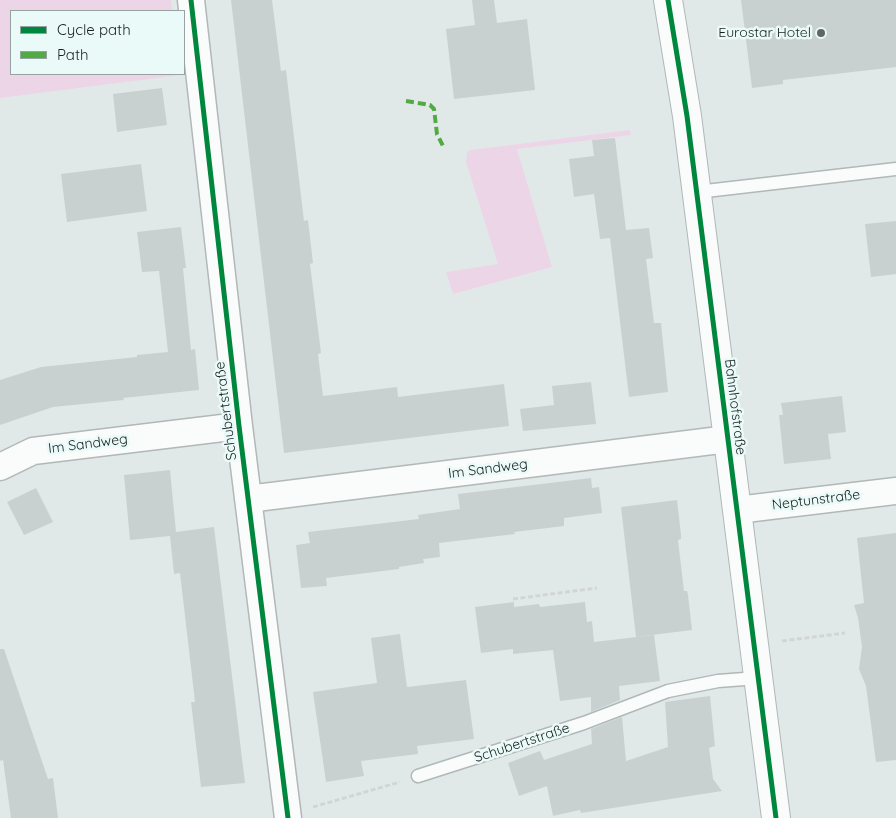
<!DOCTYPE html>
<html>
<head>
<meta charset="utf-8">
<style>
  body { margin:0 }
  #map { position:relative; width:896px; height:818px; overflow:hidden; background:#e0e9e8; font-family:Quicksand,sans-serif }
  canvas { display:block }
  .legend { position:absolute; left:10px; top:10px; width:175px; height:65px; box-sizing:border-box; background:#e9faf8; border:1px solid #96a3a2; margin:0; padding:6px 9px; list-style:none; font-size:15px; color:#1a2020 }
  .legend li { display:flex; align-items:center; gap:10px; height:25px }
  .legend b { width:25px; border:1px solid #96a3a2 }
</style>
</head>
<body>
<div id="map">
<canvas width="896" height="818"></canvas>
<ul class="legend">
<li><b style="height:6px;background:#00873e"></b>Cycle path</li>
<li><b style="height:6px;background:#52aa43"></b>Path</li>
</ul>
</div>
<script>
const g = document.querySelector('canvas').getContext('2d');
g.lineJoin = 'round';
function paint(path, color) {
  g.fillStyle = color;
  g.fill(path, 'evenodd');
}
function poly(rows) {
  const path = new Path2D();
  for (const r of rows) {
    path.moveTo(r[0], r[1]);
    for (let i = 2; i < r.length; i += 2) path.lineTo(r[i], r[i + 1]);
  }
  return path;
}
function trace(path, color, width, dash) {
  g.strokeStyle = color;
  g.lineWidth = width;
  g.lineCap = dash ? 'butt' : 'round';
  g.setLineDash(dash || []);
  g.stroke(path);
}
function label(font, color, halo, rows, align = 'center') {
  g.font = font + ' Quicksand,sans-serif';
  g.lineWidth = 5;
  g.setLineDash([]);
  g.textBaseline = 'middle';
  g.strokeStyle = halo;
  g.fillStyle = color;
  for (const [text, x, y, turn = 0] of rows) {
    g.save();
    g.translate(x, y);
    g.rotate((+turn || 0) * Math.PI / 180);
    g.textAlign = isNaN(turn) ? turn : align;
    if (halo) g.strokeText(text, 0, 0);
    g.fillText(text, 0, 0);
    g.restore();
  }
}
paint(poly([
  [0,0,171,0,172,11,11,11,11,74,180,74,180,75,0,98],
  [630,130,631,135,517,149,552,267,453,294,446,272,498,264,466,162,467,152,471,150]
]), '#edd5e8');
paint(poly([
  [231,0,272,0,281,71,286,70,304,221,308,220,313,263,310,264,321,353,318,354,323,396,397,387,398,397,504,384,509,426,284,453],
  [472,0,494,0,497,23,527,19,535,90,454,99,446,29,475,25],
  [741,0,896,0,896,67,783,80,783,84,752,88],
  [162,88,167,125,117,132,113,94],
  [615,138,626,230,649,228,653,258,646,259,654,323,661,323,668,392,629,397,610,238,600,239,594,194,574,197,569,159,594,156,592,140],
  [141,164,147,211,67,222,61,174],
  [896,221,896,274,871,277,865,224],
  [181,227,186,268,183,268,191,350,195,349,199,390,123,398,124,400,53,407,0,425,0,380,41,367,137,357,137,355,168,352,159,271,142,272,137,232],
  [591,382,596,424,523,431,520,409,554,405,552,386],
  [842,396,846,432,828,434,831,459,784,464,779,415,783,415,781,403],
  [170,470,176,532,214,527,245,783,201,787,191,702,195,702,180,573,174,574,170,536,130,540,124,475],
  [591,478,592,488,599,487,602,513,564,518,564,526,514,532,515,534,439,543,440,557,423,559,424,563,399,567,399,569,326,578,327,586,301,588,296,545,310,543,308,532,419,519,418,515,460,509,458,494],
  [36,488,53,522,24,535,7,502],
  [677,500,681,535,681,539,678,540,684,591,687,591,688,595,692,630,636,637,621,507],
  [896,533,896,760,876,762,866,686,859,669,862,647,858,618,854,605,864,603,857,538],
  [514,602,514,607,539,604,540,607,585,602,587,622,592,621,594,642,654,635,660,681,619,686,620,700,591,712,591,697,560,701,553,650,513,654,513,649,481,653,475,607],
  [400,634,407,687,466,680,474,739,417,746,418,754,361,761,364,776,326,782,313,692,377,683,371,638],
  [0,649,4,649,48,779,53,778,58,818,11,818,3,760,0,761],
  [710,696,715,746,709,748,713,779,722,791,581,813,580,810,553,816,547,786,519,796,508,763,540,751,544,760,592,744,591,729,622,717,626,761,668,747,665,702]
]), '#c9d1d0');
const lane = poly([
  [697,192,896,169],
  [418,776,584,723,668,691,718,681,758,678]
]);
const street = poly([
  [191,0,239,426,288,818],
  [0,467,33,451,239,426],
  [248,499,728,439],
  [737,510,896,491]
]);
const secondary = poly([
  [668,0,687,116,776,818]
]);
trace(lane, '#b1b8b7', 15);
trace(street, '#b1b8b7', 29);
trace(secondary, '#b1b8b7', 30);
trace(poly([
  [513,599,597,588],
  [782,641,845,633],
  [313,807,400,782]
]), '#d3d5d5', 3, [5, 2.5]);
trace(lane, '#fafcfc', 12);
trace(street, '#fafcfc', 26);
trace(secondary, '#fafcfc', 28);
trace(poly([
  [406,101,430,105,434,109,437,134,443,146]
]), '#52aa43', 4, [8, 4]);
trace(poly([
  [191,0,239,426,288,818],
  [668,0,687,116,776,818]
]), '#00873e', 5);
for (const [x, y, r, color] of [
  [821,33,5,"#5f6666"]
]) {
  const dot = new Path2D();
  dot.arc(x, y, r, 0, 2 * Math.PI);
  g.fillStyle = color;
  g.fill(dot);
  trace(dot, '#e9faf8', 2);
}
label('14px', '#1a2020', '#e9faf8', [
  ["Eurostar Hotel",811,33]
], 'right');
label('14px', '#1a2020', '#e9faf8', [
  ["Bahnhofstraße",735,407,83],
  ["Schubertstraße",226,411,-97],
  ["Im Sandweg",88,444,-7],
  ["Im Sandweg",488,469,-7],
  ["Neptunstraße",816,500,-7],
  ["Schubertstraße",522,743,-18]
]);
</script>
</body>
</html>
